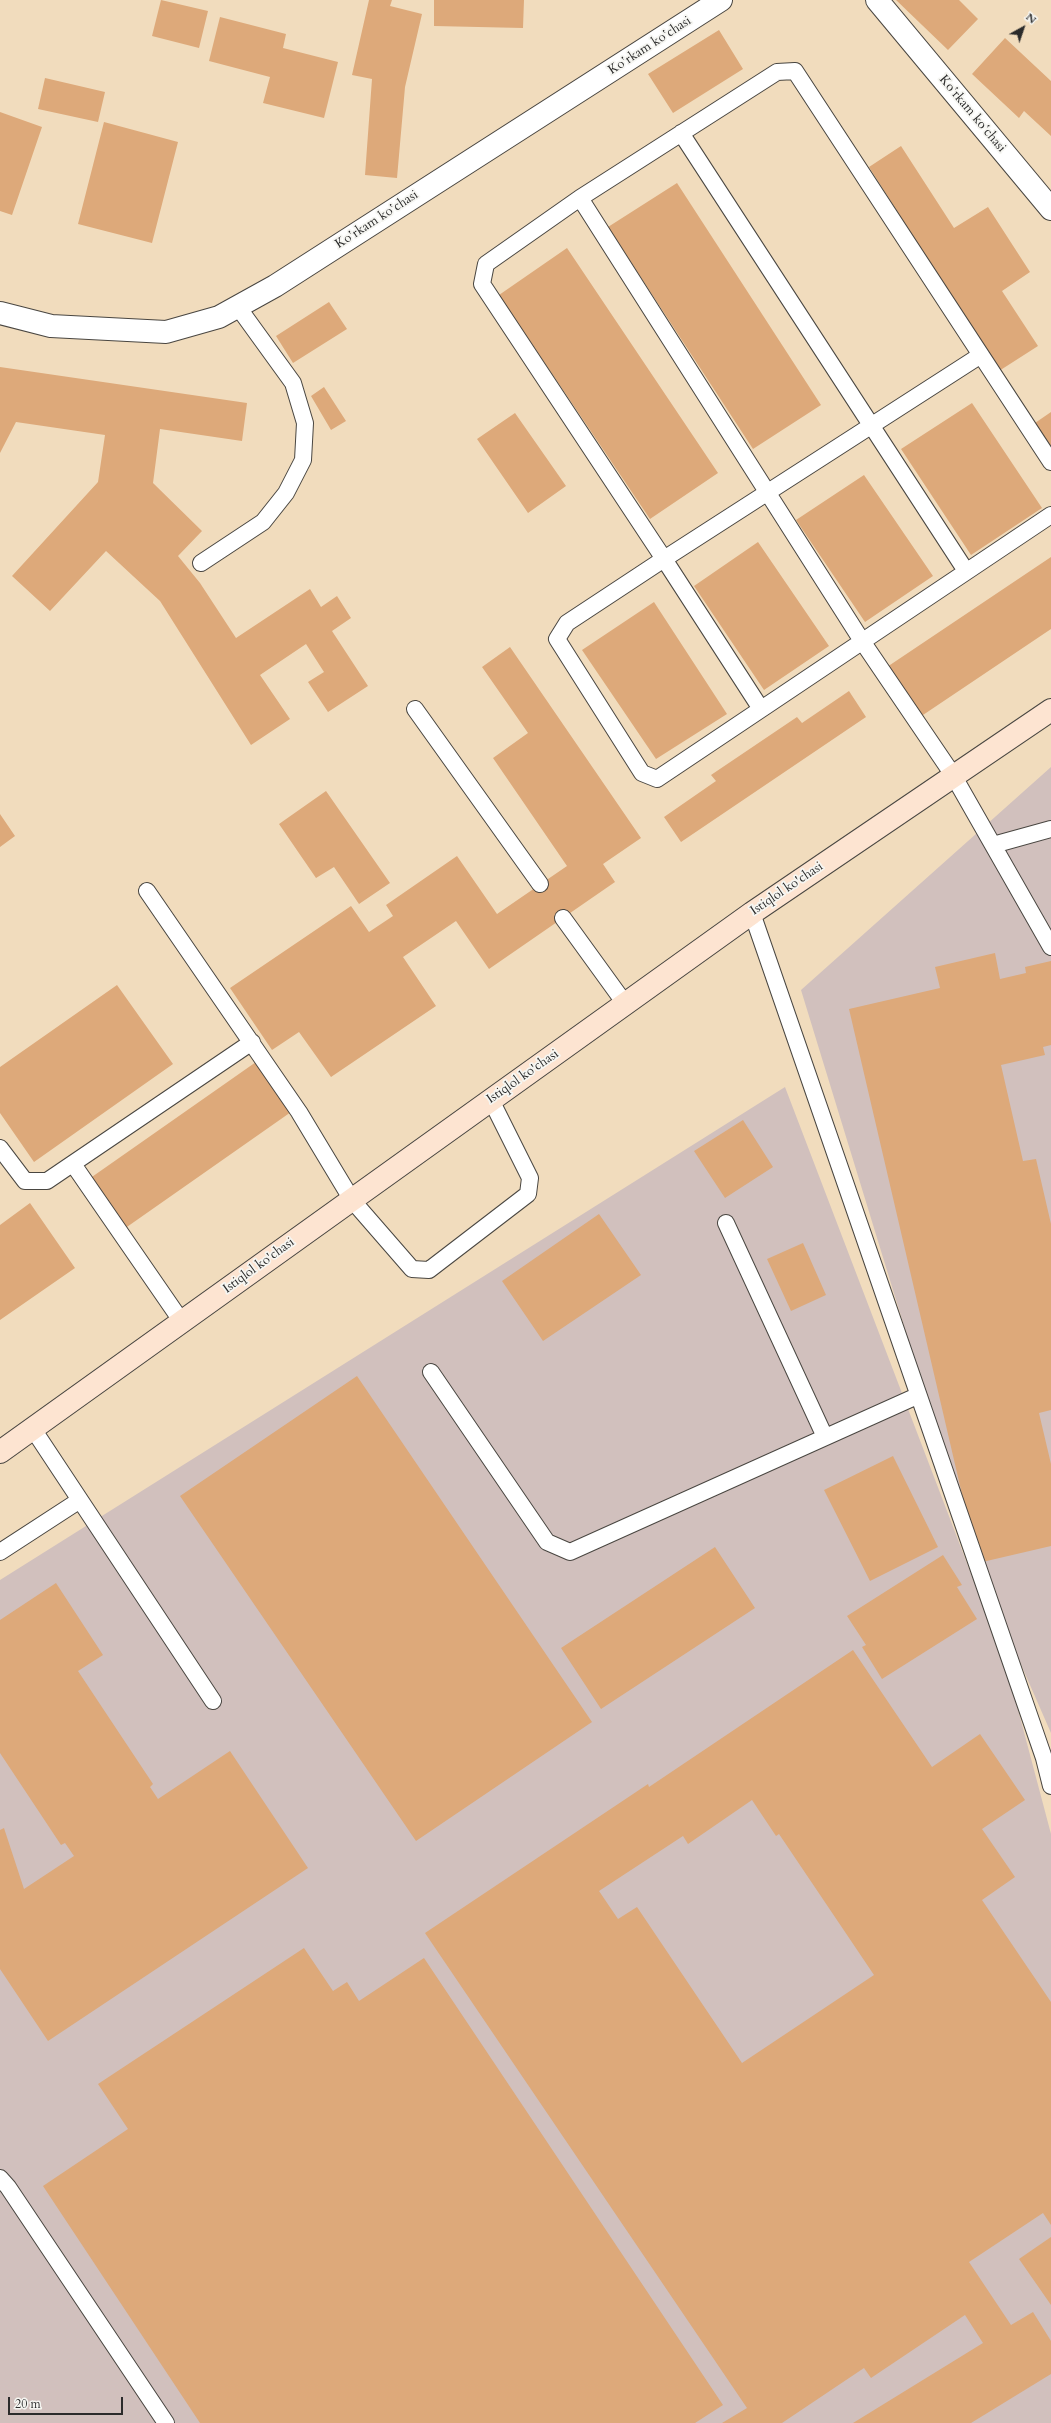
<!DOCTYPE html>
<html>
<head>
<meta charset="utf-8">
<style>
  body { margin:0 }
  #map { position:relative; width:1051px; height:2423px; overflow:hidden; background:#f1dcbd; font-family:Cardo,serif }
  canvas { display:block }
  .north { position:absolute; left:1003px; top:8px; width:40px; height:40px; -webkit-text-stroke:3px #f6f6f2; paint-order:stroke; rotate:40deg; font-size:11px; font-weight:700; line-height:16px; text-align:center; color:#2b2b2b }
  .north::after { content:''; display:block; margin:auto; width:14px; height:18px; background:#2b2b2b; clip-path:polygon(50% 0,100% 100%,50% 72%,0 100%) }
  .scale { position:absolute; left:8px; top:2397px; width:115px; height:18px; box-sizing:border-box; border:2px solid #2b2b2b; border-top:0; padding-left:5px; font-size:12px; line-height:14px; white-space:nowrap; color:#2b2b2b; -webkit-text-stroke:3px #f6f6f2; paint-order:stroke }
</style>
</head>
<body>
<div id="map">
<canvas width="1051" height="2423"></canvas>
<div class="north">N</div>
<div class="scale">20 m</div>
</div>
<script>
const g = document.querySelector('canvas').getContext('2d');
g.lineJoin = 'round';
function paint(path, color) {
  g.fillStyle = color;
  g.fill(path, 'evenodd');
}
function poly(rows) {
  const path = new Path2D();
  for (const r of rows) {
    path.moveTo(r[0], r[1]);
    for (let i = 2; i < r.length; i += 2) path.lineTo(r[i], r[i + 1]);
  }
  return path;
}
function trace(path, color, width, dash) {
  g.strokeStyle = color;
  g.lineWidth = width;
  g.lineCap = dash ? 'butt' : 'round';
  g.setLineDash(dash || []);
  g.stroke(path);
}
function label(font, color, halo, rows, align = 'center') {
  g.font = font + ' Cardo,serif';
  g.lineWidth = 3.5;
  g.setLineDash([]);
  g.textBaseline = 'middle';
  g.strokeStyle = halo;
  g.fillStyle = color;
  for (const [text, x, y, turn = 0] of rows) {
    g.save();
    g.translate(x, y);
    g.rotate((+turn || 0) * Math.PI / 180);
    g.textAlign = isNaN(turn) ? turn : align;
    if (halo) g.strokeText(text, 0, 0);
    g.fillText(text, 0, 0);
    g.restore();
  }
}
paint(poly([
  [1051,767,1051,1733,977,1564,801,990],
  [785,1087,1007,1668,1051,1834,1051,2423,0,2423,0,1580]
]), '#d1c0bd');
paint(poly([
  [161,0,208,11,199,48,152,36],
  [369,0,392,0,390,6,422,14,405,87,397,178,365,175,372,79,352,75],
  [434,0,524,0,523,28,434,26],
  [896,0,959,0,978,19,948,50],
  [220,17,286,34,283,48,338,62,324,118,263,103,270,77,209,61],
  [719,30,743,69,673,113,648,74],
  [1005,38,1051,81,1051,136,1024,111,1019,118,972,74],
  [45,78,105,92,98,122,38,109],
  [0,112,42,127,12,215,0,211],
  [104,122,178,142,152,243,78,224],
  [901,146,954,228,988,207,1030,272,1002,291,1038,346,999,371,869,167],
  [677,183,821,405,753,449,608,227],
  [567,248,718,473,650,519,499,295],
  [329,302,347,329,293,363,276,336],
  [0,367,247,403,242,441,160,429,153,483,202,531,178,556,200,583,236,638,310,589,321,607,337,596,351,618,332,631,368,686,328,712,308,682,324,672,306,644,260,675,290,719,251,745,160,601,106,551,50,611,12,576,98,482,105,435,16,422,0,453],
  [324,387,346,421,331,430,311,396],
  [972,403,1042,508,971,555,901,449],
  [1051,412,1051,446,1035,423],
  [515,413,566,486,528,513,477,439],
  [864,475,933,576,865,622,796,520],
  [758,542,829,646,764,690,694,586],
  [1051,557,1051,629,920,717,887,667],
  [654,602,727,714,656,759,582,650],
  [510,647,641,838,603,864,615,882,489,969,456,921,403,957,436,1006,331,1077,299,1032,272,1050,230,988,351,906,369,932,393,916,386,905,457,856,497,914,567,866,493,758,528,733,482,667],
  [849,691,866,717,681,842,664,817,716,781,711,775,797,717,802,723],
  [326,791,390,883,359,904,334,867,316,878,279,824],
  [0,814,15,836,0,847],
  [995,953,1000,979,1026,973,1025,967,1051,961,1051,1045,1043,1047,1045,1055,1001,1065,1023,1161,1036,1159,1051,1224,1051,1410,1039,1413,1051,1464,1051,1546,978,1563,849,1009,940,988,935,967],
  [117,985,173,1064,34,1162,0,1113,0,1067],
  [256,1062,291,1112,124,1229,89,1179],
  [743,1120,773,1167,725,1198,694,1151],
  [30,1203,75,1268,0,1320,0,1225],
  [599,1214,641,1275,543,1341,502,1281],
  [803,1243,826,1295,791,1311,767,1259],
  [357,1376,592,1722,416,1841,180,1496],
  [893,1456,938,1547,870,1581,824,1490],
  [715,1547,755,1608,601,1709,561,1648],
  [943,1555,962,1585,957,1587,977,1619,882,1679,862,1647,866,1645,847,1616],
  [56,1583,103,1655,78,1671,153,1784,150,1787,158,1799,230,1751,308,1868,48,2041,0,1969,0,1830,4,1828,24,1889,74,1856,65,1843,61,1845,0,1753,0,1620],
  [853,1650,932,1767,980,1734,1025,1800,982,1829,1015,1877,982,1900,1051,2002,1051,2225,1043,2213,969,2262,1011,2325,1033,2312,1051,2341,1051,2374,971,2423,853,2423,983,2343,965,2315,871,2378,864,2368,782,2423,722,2423,747,2408,425,1933,648,1784,649,1787],
  [752,1800,776,1836,779,1834,874,1975,742,2063,637,1907,618,1919,599,1891,683,1836,688,1844],
  [304,1948,333,1991,347,1982,359,2001,424,1958,723,2405,695,2423,200,2423,43,2186,128,2129,98,2084],
  [1051,2237,1051,2305,1019,2259]
]), '#dda97a');
const lane = poly([
  [681,133,966,571],
  [580,198,862,641,953,775,1051,947],
  [1051,462,795,71,777,72,580,198,486,264,482,284,664,559,567,623,557,639,642,773,657,779,1051,515],
  [201,563,263,522,286,493,303,460,305,423,293,383,238,307],
  [415,709,540,884],
  [761,709,664,559,981,355],
  [993,845,1051,829],
  [147,891,299,1112,352,1200,412,1269,429,1270,528,1194,530,1178,491,1100],
  [752,913,1044,1758,1051,1786],
  [563,918,626,1005],
  [0,1148,25,1181,47,1181,252,1042],
  [73,1164,182,1322],
  [726,1223,825,1437],
  [431,1372,547,1542,570,1552,917,1396],
  [33,1429,213,1701],
  [0,1552,80,1500],
  [0,2178,8,2187,166,2423]
]);
const street = poly([
  [877,0,1051,209],
  [0,313,51,326,166,332,219,317,275,286,721,0]
]);
const secondary = poly([
  [0,1452,752,913,1051,710]
]);
trace(lane, '#494641', 18);
trace(street, '#494641', 24);
trace(secondary, '#494641', 24);
trace(lane, '#fff', 16);
trace(street, '#fff', 22);
trace(secondary, '#fde4d1', 22);
label('13px', '#2b2b2b', '#f6f6f2', [
  ["Koʻrkam koʻchasi",650,46,-33],
  ["Koʻrkam koʻchasi",972,114,50],
  ["Koʻrkam koʻchasi",377,220,-33],
  ["Istiqlol ko'chasi",787,889,-34],
  ["Istiqlol ko'chasi",523,1077,-35],
  ["Istiqlol ko'chasi",259,1266,-36]
]);
</script>
</body>
</html>
